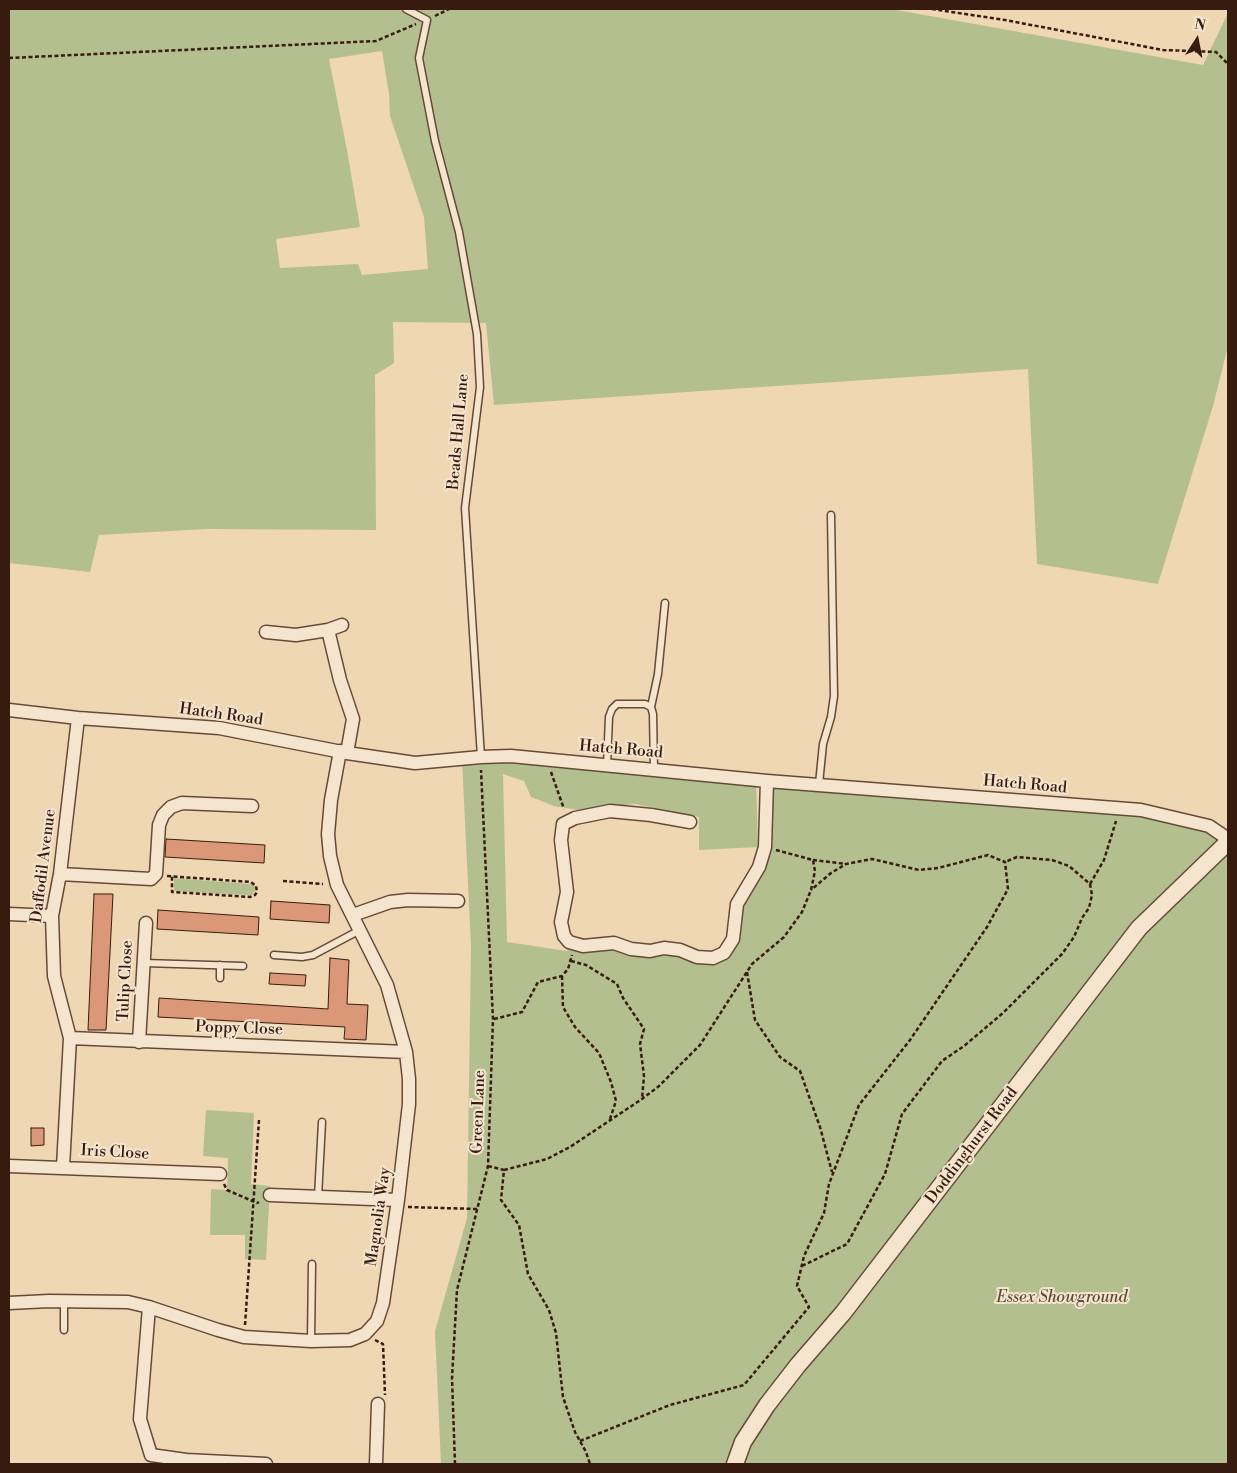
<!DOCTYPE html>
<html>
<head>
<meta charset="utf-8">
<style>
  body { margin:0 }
  #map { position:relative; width:1237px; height:1473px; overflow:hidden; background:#efd7b3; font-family:"Libre Bodoni",serif }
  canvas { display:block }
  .frame { position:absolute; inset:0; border:10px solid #371b0f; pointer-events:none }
  .north { position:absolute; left:1172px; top:15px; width:50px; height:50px; -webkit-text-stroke:4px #f5e5ce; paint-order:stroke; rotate:11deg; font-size:14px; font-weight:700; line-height:20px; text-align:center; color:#371b0f }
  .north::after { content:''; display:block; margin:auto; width:18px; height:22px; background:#371b0f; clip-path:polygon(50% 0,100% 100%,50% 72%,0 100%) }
</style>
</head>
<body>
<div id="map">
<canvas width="1237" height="1473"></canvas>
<div class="frame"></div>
<div class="north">N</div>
</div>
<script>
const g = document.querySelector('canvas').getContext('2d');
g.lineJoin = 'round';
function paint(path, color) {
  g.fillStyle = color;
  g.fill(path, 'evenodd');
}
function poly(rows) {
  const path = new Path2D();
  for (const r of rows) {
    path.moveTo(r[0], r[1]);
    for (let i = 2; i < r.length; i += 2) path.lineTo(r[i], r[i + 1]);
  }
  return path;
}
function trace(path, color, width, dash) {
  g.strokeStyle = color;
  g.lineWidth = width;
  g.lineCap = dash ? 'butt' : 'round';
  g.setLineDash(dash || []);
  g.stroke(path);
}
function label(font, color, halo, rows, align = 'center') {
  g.font = font + ' "Libre Bodoni",serif';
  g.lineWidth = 4;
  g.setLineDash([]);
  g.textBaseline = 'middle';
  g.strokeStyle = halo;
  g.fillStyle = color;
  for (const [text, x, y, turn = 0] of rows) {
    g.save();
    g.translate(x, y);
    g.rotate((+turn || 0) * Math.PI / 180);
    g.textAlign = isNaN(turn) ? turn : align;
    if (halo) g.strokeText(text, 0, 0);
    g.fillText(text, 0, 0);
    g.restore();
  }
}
paint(poly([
  [9,9,891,9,1203,65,1228,13,1228,346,1213,406,1158,584,1037,564,1028,369,494,405,486,323,393,322,394,363,375,375,376,530,207,529,99,535,90,572,9,563],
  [382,51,389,94,390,116,424,217,428,269,362,275,358,264,280,268,276,239,360,227,347,150,329,59],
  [462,759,756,779,758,847,699,850,699,817,635,804,578,810,554,806,531,797,524,781,503,774,507,942,567,951,571,943,629,948,724,953,737,904,759,867,767,781,1141,810,1228,839,1228,1464,441,1464,435,1331,467,1218,471,946],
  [174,878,251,884,255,886,255,891,252,895,246,895,174,891],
  [206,1110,254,1113,251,1184,270,1186,266,1260,245,1259,245,1235,210,1235,211,1189,227,1190,228,1158,203,1156]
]), '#b4bf90');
const building = poly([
  [166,839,265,845,264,863,165,857,166,839],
  [94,894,113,894,106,1030,88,1030,94,894],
  [271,901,330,905,329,923,270,919,271,901],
  [158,910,259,917,258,935,157,929,158,910],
  [330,958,349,960,347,1004,368,1005,366,1040,344,1039,345,1027,158,1017,159,998,328,1009,330,958],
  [270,973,306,975,305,986,269,984,270,973],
  [31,1128,44,1128,44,1145,31,1146,31,1128]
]);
paint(building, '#db9878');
trace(building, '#371b0f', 1);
const service = poly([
  [406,9,427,20,419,58,435,141,459,232,477,334,480,387,465,508,481,757],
  [651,707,658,674,665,603],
  [607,765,609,717,612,709,617,704,645,704,651,707,653,714,654,770],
  [819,784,823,744,831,717,834,696,831,515],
  [274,955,302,957,313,955,360,930],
  [144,963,243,966],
  [220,978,220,965],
  [318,1197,322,1122],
  [64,1301,64,1330],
  [311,1341,312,1264]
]);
const minor = poly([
  [328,630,342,625],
  [266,632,296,635,328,630,340,680,353,719,347,753],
  [9,710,78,718,219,728,347,753,415,763,481,757,511,756,767,781,1141,810,1209,826,1228,839],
  [690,822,651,815,610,811,575,818,563,824,561,840,567,892,561,922,564,936,569,942,583,946,614,943,631,949,650,951,664,948,680,950,697,957,713,958,724,953,733,939,737,904,759,867,765,847,767,781],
  [60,874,151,879,156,874,159,825,163,815,171,807,182,803,252,806],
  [9,914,52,916],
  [353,915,390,902,408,900,458,901],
  [70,1038,406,1052],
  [139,1042,146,923],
  [9,1166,220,1174],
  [63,1167,70,1038,54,976,52,916,60,874,78,718],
  [270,1195,398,1200],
  [9,1303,49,1301,128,1302,149,1307,218,1330,244,1337,311,1341,350,1340,365,1334,377,1321,383,1303,398,1200,409,1104,409,1079,406,1052,387,985,337,885,330,856,328,834,331,800,340,751],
  [149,1307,140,1419,151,1455,186,1460,266,1464],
  [376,1464,378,1404]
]);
const tertiary = poly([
  [735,1464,743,1442,767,1405,798,1365,843,1313,1139,928,1228,842]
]);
trace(service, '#654a38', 9);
trace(minor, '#654a38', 15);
trace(tertiary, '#654a38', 19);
trace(poly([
  [932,9,1005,20,1163,50,1216,52,1228,64],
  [435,16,449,9],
  [9,58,376,41,416,24],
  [551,772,564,809],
  [813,860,846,864],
  [167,876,251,882,256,886,257,892,255,895,250,897,172,892,172,876],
  [283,881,323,884],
  [1090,884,1104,860,1116,821],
  [571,961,586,965,617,984,623,998,644,1029,640,1044,644,1076,642,1099],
  [747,972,755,1020,780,1057,800,1071,820,1127,832,1172],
  [562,976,563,1007,575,1027,599,1053,611,1082,616,1101,610,1119],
  [494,1019,522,1012,538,982,562,976,568,969,572,955],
  [488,1166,504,1170,501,1200,519,1225,528,1274,549,1310,556,1333,563,1397,575,1432,586,1452,590,1464],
  [504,1170,547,1159,570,1147,642,1099,659,1086,700,1045,752,964,784,937,802,912,811,890,815,871,813,860,776,850],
  [224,1184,227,1190,257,1203,259,1202],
  [408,1207,477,1209],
  [802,1266,847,1244,885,1174,902,1114,942,1061,964,1046,1003,1013,1062,954,1074,937,1082,918,1089,908,1092,895,1090,884,1069,866,1052,860,1017,857,1005,862],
  [245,1325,259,1120],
  [375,1340,383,1344,385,1395],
  [580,1441,670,1405,744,1385,809,1307,797,1286,804,1256,824,1213,829,1184,859,1105,910,1040,987,927,1008,889,1005,862,988,855,938,868,919,870,872,859,846,864,831,873,811,890],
  [455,1464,452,1378,457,1290,488,1166,493,1019,481,770]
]), '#371b0f', 2.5, [4, 2.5]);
trace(service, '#f5e5ce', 6);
trace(minor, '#f5e5ce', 12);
trace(tertiary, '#f5e5ce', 16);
label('16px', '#371b0f', '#f5e5ce', [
  ["Beads Hall Lane",459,432,-85],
  ["Hatch Road",221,715,8],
  ["Hatch Road",621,750,5],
  ["Hatch Road",1025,785,5],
  ["Daffodil Avenue",44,866,-83],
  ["Tulip Close",126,981,-87],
  ["Poppy Close",239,1029,2],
  ["Green Lane",479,1112,-88],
  ["Doddinghurst Road",972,1146,-53],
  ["Iris Close",115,1153,3],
  ["Magnolia Way",379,1217,-82]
]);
label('italic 16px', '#5c4c36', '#f5e5ce', [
  ["Essex Showground",1062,1298]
]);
</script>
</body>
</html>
